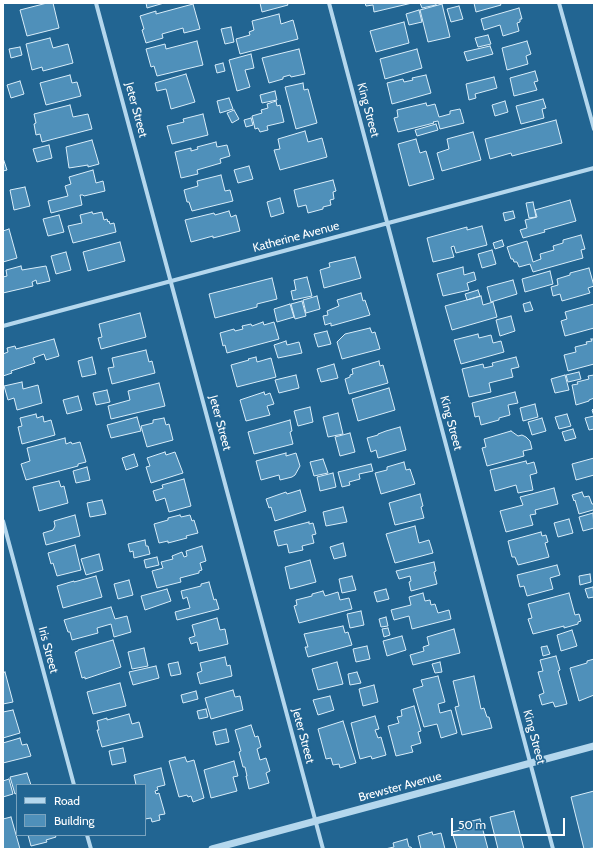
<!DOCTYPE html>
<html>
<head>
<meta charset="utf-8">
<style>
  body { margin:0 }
  #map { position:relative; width:597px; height:852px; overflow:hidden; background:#226592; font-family:Cabin,sans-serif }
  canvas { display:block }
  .frame { position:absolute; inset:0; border:4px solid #fff; pointer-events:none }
  .legend { position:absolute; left:16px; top:784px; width:130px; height:52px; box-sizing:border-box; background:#226592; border:1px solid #7aa3be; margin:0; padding:5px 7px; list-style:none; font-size:12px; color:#fff }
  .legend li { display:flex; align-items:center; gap:8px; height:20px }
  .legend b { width:20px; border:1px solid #7aa3be }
  .scale { position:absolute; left:451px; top:818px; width:114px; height:18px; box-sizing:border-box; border:2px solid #fff; border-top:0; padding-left:5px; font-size:12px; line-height:14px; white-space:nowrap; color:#fff; -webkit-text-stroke:3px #226592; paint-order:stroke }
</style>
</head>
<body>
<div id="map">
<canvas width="597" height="852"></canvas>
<div class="frame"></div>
<ul class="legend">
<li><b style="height:5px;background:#b4d7ed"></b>Road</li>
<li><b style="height:11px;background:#4f90ba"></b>Building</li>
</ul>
<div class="scale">50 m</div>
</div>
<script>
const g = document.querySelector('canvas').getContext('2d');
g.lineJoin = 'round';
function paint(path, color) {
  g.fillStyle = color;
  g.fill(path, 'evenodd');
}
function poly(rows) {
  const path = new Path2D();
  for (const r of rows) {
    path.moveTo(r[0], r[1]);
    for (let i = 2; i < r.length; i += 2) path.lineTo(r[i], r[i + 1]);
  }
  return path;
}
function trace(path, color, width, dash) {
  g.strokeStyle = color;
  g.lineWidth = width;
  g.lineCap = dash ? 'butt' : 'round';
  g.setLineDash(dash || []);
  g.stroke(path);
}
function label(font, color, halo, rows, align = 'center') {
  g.font = font + ' Cabin,sans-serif';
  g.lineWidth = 3.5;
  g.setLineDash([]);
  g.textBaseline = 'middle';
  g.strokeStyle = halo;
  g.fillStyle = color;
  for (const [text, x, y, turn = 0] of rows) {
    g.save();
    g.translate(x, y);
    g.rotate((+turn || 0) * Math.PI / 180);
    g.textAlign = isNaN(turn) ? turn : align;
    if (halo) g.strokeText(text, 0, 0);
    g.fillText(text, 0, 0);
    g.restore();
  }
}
const building = poly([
  [47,3,53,3,59,28,27,36,20,10,47,3],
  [146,3,164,3,147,8,146,3],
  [260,3,287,3,288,5,262,12,260,3],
  [365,3,412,3,374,12,373,5,366,6,365,3],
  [420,3,436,3,436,5,422,8,420,3],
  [474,3,500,3,501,5,476,12,474,3],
  [193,4,200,29,184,33,183,28,162,34,163,38,146,43,142,30,144,29,140,16,156,11,156,14,193,4],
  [442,4,450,37,428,42,420,10,442,4],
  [459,6,463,19,451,22,447,9,459,6],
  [519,8,522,19,520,19,520,22,517,23,519,31,503,36,500,25,484,30,481,19,519,8],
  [419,10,422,22,409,25,406,14,419,10],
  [279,14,281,24,293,20,298,39,240,54,236,39,250,35,249,32,254,30,252,21,279,14],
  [404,22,409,43,376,52,370,31,404,22],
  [231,27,234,42,225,44,221,29,231,27],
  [488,35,491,44,478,47,475,38,488,35],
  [50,38,53,48,68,44,73,63,43,71,42,67,32,70,26,44,50,38],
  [197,41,203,65,157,76,154,66,151,67,146,49,165,44,166,49,197,41],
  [527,41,531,54,526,56,528,64,507,70,502,48,527,41],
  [490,46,493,54,467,61,464,52,490,46],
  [20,47,22,55,11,58,9,49,20,47],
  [299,49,305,74,291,77,290,75,283,77,283,79,269,83,262,58,299,49],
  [417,49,422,68,385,79,380,59,417,49],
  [251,54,254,68,245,70,250,87,237,91,229,60,251,54],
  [223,63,225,71,217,73,215,65,223,63],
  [535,71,538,81,534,82,537,90,514,96,510,78,535,71],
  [186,74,195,102,171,109,166,89,157,91,155,83,186,74],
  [70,75,72,83,77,82,81,96,46,105,40,83,70,75],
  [426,75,431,93,392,104,387,83,403,79,404,82,413,80,412,78,426,75],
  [494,77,497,88,475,94,476,98,469,100,466,84,494,77],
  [20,81,24,94,11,98,7,85,20,81],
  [303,83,304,90,308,89,317,123,296,129,285,87,303,83],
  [275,91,277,100,262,103,260,95,275,91],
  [229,98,233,109,220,113,217,101,229,98],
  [543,99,546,108,542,109,544,118,521,124,516,106,543,99],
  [276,101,277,106,280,105,284,122,267,126,268,130,260,132,258,128,255,129,252,116,262,113,261,110,268,108,267,104,276,101],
  [505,101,508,112,495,116,492,105,505,101],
  [426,103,427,106,435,104,439,117,450,114,450,111,460,109,464,123,440,129,438,121,433,122,434,123,398,132,394,118,398,117,397,110,426,103],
  [70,105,73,117,88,114,92,129,42,142,40,134,36,135,34,124,36,123,34,114,70,105],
  [234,110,239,119,232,123,227,113,234,110],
  [203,114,208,135,172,144,167,126,184,122,183,119,203,114],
  [251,118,253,125,246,127,244,120,251,118],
  [556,120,562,143,512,156,511,153,490,159,485,139,556,120],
  [436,124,438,130,417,136,415,130,436,124],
  [305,131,308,142,322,138,327,157,280,170,274,150,280,149,278,139,305,131],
  [473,132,481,160,442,171,437,153,449,149,447,139,473,132],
  [416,139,420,153,426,151,434,179,409,186,398,144,416,139],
  [92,140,99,164,88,167,88,165,69,168,66,147,92,140],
  [216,142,217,147,227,145,230,156,220,159,221,163,197,170,198,174,181,178,175,152,191,148,191,151,198,149,197,147,216,142],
  [49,145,52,158,37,162,33,149,49,145],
  [3,158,7,170,3,171,3,158],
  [249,166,253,179,238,183,234,170,249,166],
  [93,170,96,183,103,181,105,191,84,196,83,195,80,195,82,205,51,213,48,201,68,196,65,186,71,184,69,177,93,170],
  [221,175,225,191,230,190,233,201,192,211,189,202,187,202,184,190,198,186,197,181,221,175],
  [333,180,336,191,333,192,334,199,330,200,331,205,323,207,323,209,308,213,306,205,298,207,294,190,333,180],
  [25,187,30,206,14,210,10,190,25,187],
  [280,198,284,213,271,217,267,202,280,198],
  [570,200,576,221,544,230,545,232,523,238,520,230,527,228,525,220,537,217,535,210,570,200],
  [533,202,536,217,529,218,526,203,533,202],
  [229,211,231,217,236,215,240,231,213,238,213,236,191,242,185,220,214,213,215,215,229,211],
  [513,211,515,218,505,221,503,213,513,211],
  [92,212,93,214,102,212,104,220,107,219,108,222,109,221,110,224,114,223,116,232,73,243,68,226,82,223,80,215,92,212],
  [59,215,64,232,48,236,43,219,59,215],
  [482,226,487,245,456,253,454,246,451,247,454,257,433,262,427,238,467,227,467,230,482,226],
  [9,229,17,258,3,262,3,231,9,229],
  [581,235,585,249,581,250,583,258,533,272,530,264,519,267,517,262,514,262,513,259,511,259,507,247,527,241,533,262,541,259,540,254,554,250,553,246,563,243,563,240,581,235],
  [502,240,504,246,495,249,493,243,502,240],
  [120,242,125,261,88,271,83,252,120,242],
  [492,250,496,264,482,268,478,254,492,250],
  [66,252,71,270,56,274,51,256,66,252],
  [355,257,361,278,324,288,320,270,330,267,329,263,355,257],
  [21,266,22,270,46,266,50,281,37,284,36,280,32,282,33,286,3,293,3,277,7,276,6,270,21,266],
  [463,267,464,275,474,272,476,280,467,283,469,290,443,296,437,274,463,267],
  [589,268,594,286,588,288,590,293,562,301,560,294,553,296,551,287,558,285,557,279,570,275,570,273,589,268],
  [550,271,553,284,525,292,522,279,550,271],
  [307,277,312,296,293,300,291,291,296,290,294,280,307,277],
  [272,278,277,299,257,304,257,307,215,318,209,294,272,278],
  [513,280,517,294,491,302,487,287,513,280],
  [478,290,480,296,467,300,465,294,478,290],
  [361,293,363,301,365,300,370,315,331,326,331,323,325,325,323,316,328,315,327,311,339,306,337,300,361,293],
  [317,296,320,309,306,313,303,300,317,296],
  [481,296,483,305,493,302,497,317,452,330,445,306,481,296],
  [302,301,306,316,295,319,291,304,302,301],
  [530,302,533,310,525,312,523,304,530,302],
  [290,304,294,317,277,322,274,309,290,304],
  [594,304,594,328,565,336,561,321,567,319,565,312,594,304],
  [140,313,146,337,101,349,98,338,102,337,99,324,140,313],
  [511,316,515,331,500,336,496,320,511,316],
  [263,322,264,325,274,322,279,339,227,353,225,345,223,346,220,333,234,329,235,331,243,329,242,326,251,324,252,326,263,322],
  [370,328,372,333,375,332,380,349,342,359,337,342,345,334,370,328],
  [327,331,331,344,318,347,314,334,327,331],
  [478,334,479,338,491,335,493,343,501,341,504,352,461,364,454,340,478,334],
  [54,339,59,356,46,360,44,354,33,358,35,363,11,371,12,373,3,376,3,354,8,352,7,348,15,346,16,349,54,339],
  [591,339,594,339,594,364,568,371,564,355,576,352,575,347,587,344,586,342,592,341,591,339],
  [286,341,287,345,299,342,302,353,278,358,274,345,286,341],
  [146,350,149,362,152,361,155,373,112,384,108,368,114,367,112,358,146,350],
  [92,357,96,374,82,377,78,361,92,357],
  [256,357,257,362,271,358,276,377,237,387,231,365,249,360,248,359,256,357],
  [516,357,519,367,511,369,513,377,489,383,491,392,469,397,462,369,483,364,484,368,493,366,492,363,516,357],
  [379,361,380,366,383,365,388,383,349,394,345,379,350,377,350,375,353,374,352,369,379,361],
  [334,364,338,378,321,382,317,369,334,364],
  [579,372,581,379,568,382,566,375,579,372],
  [296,375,299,388,279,393,275,380,296,375],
  [565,375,569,390,555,393,551,379,565,375],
  [594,375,594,398,589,400,589,401,576,405,572,385,578,384,577,382,589,379,588,376,594,375],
  [22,382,23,389,38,385,42,403,17,410,14,398,8,400,4,386,22,382],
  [159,383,165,406,111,419,108,406,130,400,128,391,159,383],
  [389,388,395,410,358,421,352,399,389,388],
  [107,390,110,402,96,405,93,393,107,390],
  [264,392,265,395,270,393,274,404,267,406,270,415,246,421,240,400,264,392],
  [515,392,518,403,508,405,510,415,499,418,499,420,481,425,479,416,475,417,472,403,515,392],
  [78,396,82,410,67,414,63,400,78,396],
  [535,404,538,417,523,421,520,408,535,404],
  [310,407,313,422,298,426,294,411,310,407],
  [594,408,594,429,589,430,585,418,594,416,592,410,594,408],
  [338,413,343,434,328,437,323,417,338,413],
  [36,414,37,418,43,416,44,422,51,420,55,435,22,444,18,427,22,426,20,418,36,414],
  [567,414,571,426,559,429,555,417,567,414],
  [137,417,141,431,111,438,107,425,137,417],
  [164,418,166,425,169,424,173,440,147,447,141,426,153,423,153,420,164,418],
  [542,418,546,431,532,435,528,422,542,418],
  [290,420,292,431,290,432,293,444,254,454,248,432,290,420],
  [400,427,406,450,378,458,376,450,371,452,367,438,378,435,378,434,386,431,400,427],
  [573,429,576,438,565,441,562,432,573,429],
  [511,431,518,436,522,435,526,437,530,441,532,449,523,451,524,456,487,466,482,448,486,447,484,439,511,431],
  [350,433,355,452,340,456,335,437,350,433],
  [65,438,66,444,71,442,72,444,80,442,86,462,78,464,78,466,26,480,21,464,30,461,27,448,65,438],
  [165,452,166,455,175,452,183,473,151,483,146,467,150,466,147,458,165,452],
  [286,453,286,456,296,453,300,466,295,475,292,477,280,480,279,475,261,480,256,461,286,453],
  [134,454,138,466,126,470,122,458,134,454],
  [594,458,594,475,576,480,572,464,594,458],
  [323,459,328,473,314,476,310,462,323,459],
  [526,461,527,464,534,462,537,473,530,475,533,490,518,493,516,485,495,491,490,470,526,461],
  [404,462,406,470,410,469,415,484,381,494,375,473,387,470,387,467,404,462],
  [371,464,373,471,359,474,360,479,349,482,350,485,342,487,338,472,371,464],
  [87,467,90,480,76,483,73,471,87,467],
  [333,473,336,487,320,491,317,477,333,473],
  [184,479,191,506,169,512,165,498,156,501,153,491,163,488,162,485,184,479],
  [59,481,61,487,64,486,68,503,39,511,33,487,59,481],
  [554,488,558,504,535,510,536,514,530,515,533,525,506,532,500,511,523,505,520,497,554,488],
  [300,490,306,511,275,521,271,507,269,508,266,499,286,492,287,494,300,490],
  [582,492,584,497,589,496,592,504,594,504,594,511,593,510,579,514,575,500,574,501,572,495,582,492],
  [420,494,423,506,421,507,424,518,395,525,389,503,420,494],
  [102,500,106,514,90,517,87,503,102,500],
  [343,507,347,522,326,526,323,512,343,507],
  [593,513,594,528,583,531,579,517,593,513],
  [75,515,80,536,46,545,43,533,53,530,55,526,54,521,75,515],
  [180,515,181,517,190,515,192,521,194,520,198,533,186,536,187,538,168,543,168,541,159,543,154,524,168,520,168,518,180,515],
  [569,519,573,533,558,537,554,523,569,519],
  [309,522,309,524,313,523,316,534,312,535,314,543,302,546,303,550,289,553,287,544,278,546,274,531,309,522],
  [415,526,419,543,429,540,433,553,395,563,386,534,415,526],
  [541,532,542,536,546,535,548,542,545,543,549,557,518,565,515,557,512,557,508,541,541,532],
  [145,540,146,546,148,546,150,554,134,558,133,551,130,552,128,544,145,540],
  [343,543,346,556,334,559,330,547,343,543],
  [75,545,81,570,57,576,53,563,51,564,48,553,75,545],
  [202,546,206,561,200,563,202,570,199,571,199,573,180,578,181,582,157,588,152,571,163,568,161,562,173,559,172,556,182,552,184,557,187,556,186,551,202,546],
  [99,554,103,570,86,575,81,559,99,554],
  [157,557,159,565,146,568,144,560,157,557],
  [310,560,316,582,290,589,285,567,310,560],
  [434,562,436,571,434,572,437,584,411,591,409,582,411,581,410,576,399,579,396,571,434,562],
  [557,565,560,575,550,578,553,589,527,596,524,586,520,587,517,575,557,565],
  [590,574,591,582,580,585,579,576,590,574],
  [96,576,102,597,63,608,57,586,74,581,74,582,96,576],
  [352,576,356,590,342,593,339,579,352,576],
  [129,580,133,595,118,599,114,584,129,580],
  [209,582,214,600,216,599,219,609,177,620,175,612,190,608,187,597,183,599,181,591,201,586,201,584,209,582],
  [593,587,594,597,588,598,585,589,593,587],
  [167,589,171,601,145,610,141,596,167,589],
  [386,589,389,599,377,602,374,592,386,589],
  [323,591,325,596,338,592,340,600,349,598,352,609,299,623,294,606,297,605,296,600,312,596,312,594,323,591],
  [423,593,425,601,430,600,431,605,435,604,438,613,449,610,451,619,412,629,409,616,394,620,391,610,411,605,409,597,423,593],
  [569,593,575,615,579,614,581,621,578,622,578,624,564,628,564,626,533,634,528,619,532,618,528,604,569,593],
  [111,607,115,619,127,616,131,632,114,637,111,624,97,628,98,633,72,640,70,632,68,632,64,620,111,607],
  [361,611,364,625,350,628,347,614,361,611],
  [386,617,388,626,381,627,379,619,386,617],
  [217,618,220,630,225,629,228,644,199,651,197,642,191,644,189,638,195,636,192,625,217,618],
  [343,626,345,633,348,632,352,645,308,657,305,647,308,647,304,634,343,626],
  [388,628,390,635,384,637,382,629,388,628],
  [454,629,460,653,413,665,410,655,424,651,423,647,429,645,427,637,454,629],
  [572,630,577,646,561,651,557,635,572,630],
  [402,636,406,650,387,656,383,641,402,636],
  [113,640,121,667,85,679,85,677,82,678,75,652,78,651,78,650,113,640],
  [367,646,370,659,356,662,353,649,367,646],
  [547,646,550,654,543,656,541,647,547,646],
  [144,648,148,666,132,669,128,652,144,648],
  [556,656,560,670,558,671,567,704,555,707,553,702,542,705,539,695,544,693,538,672,543,671,540,660,556,656],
  [225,657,227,666,230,665,232,676,200,684,197,673,202,671,200,663,225,657],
  [594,659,594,695,579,701,570,668,587,663,587,661,594,659],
  [178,662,181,674,171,676,168,664,178,662],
  [337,662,343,684,318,690,312,669,337,662],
  [440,662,442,672,435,673,432,664,440,662],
  [156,666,159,678,133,685,129,672,156,666],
  [5,672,13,702,3,704,3,673,5,672],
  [357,672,361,683,350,685,348,674,357,672],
  [438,676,445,702,438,704,440,713,451,710,457,733,441,738,437,724,424,727,413,689,423,686,421,680,438,676],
  [474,676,481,709,484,708,487,717,489,717,492,728,462,735,455,707,459,706,453,681,474,676],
  [120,683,126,706,93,714,87,692,120,683],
  [374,685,378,702,363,706,359,689,374,685],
  [233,690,235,697,240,696,243,710,211,719,205,698,233,690],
  [196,691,198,699,183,703,181,695,196,691],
  [330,696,334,710,318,715,313,700,330,696],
  [414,706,421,731,418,732,421,743,411,746,413,752,396,756,388,726,399,723,397,717,402,716,401,710,414,706],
  [206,709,208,717,199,719,197,711,206,709],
  [13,710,20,733,3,738,3,712,13,710],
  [129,714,132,724,139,722,143,737,102,747,97,730,99,730,97,721,107,718,107,720,129,714],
  [375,716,379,729,375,730,378,738,381,737,386,755,372,759,371,756,360,759,351,723,375,716],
  [343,721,356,763,340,768,339,764,333,765,331,758,326,759,318,729,343,721],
  [251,725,255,737,258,736,261,747,257,749,260,760,266,758,270,771,266,773,269,783,249,789,246,776,247,776,245,767,243,767,239,752,241,751,235,730,251,725],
  [226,729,229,742,216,745,213,732,226,729],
  [20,738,22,745,27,744,31,756,3,763,3,743,20,738],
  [123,748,126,762,112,765,109,751,123,748],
  [185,757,187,762,194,760,204,798,193,802,191,796,188,797,187,795,179,797,169,761,185,757],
  [234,761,238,776,233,777,237,791,211,798,204,770,234,761],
  [161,768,165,785,157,787,158,790,155,791,156,794,159,793,165,814,159,815,160,820,152,822,151,818,145,819,145,785,136,785,134,775,161,768],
  [27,773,31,785,17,785,17,793,15,794,10,777,27,773],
  [9,779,13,794,3,797,3,781,9,779],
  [594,791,594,848,584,849,571,797,594,791],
  [514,811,524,849,498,849,490,817,514,811],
  [11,817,20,849,3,849,3,819,11,817],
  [480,819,488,849,457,849,452,832,465,829,464,823,480,819],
  [432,832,433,835,441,833,445,849,421,849,418,836,432,832],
  [28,835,55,835,56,837,46,840,47,842,31,846,28,835],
  [407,839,409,847,411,847,412,849,385,849,394,847,393,843,407,839]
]);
paint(building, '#4f90ba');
trace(building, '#d9edf9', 1);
trace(poly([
  [96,3,323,849],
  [329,3,553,849],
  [559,3,594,129],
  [3,326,594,168],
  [3,521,74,785],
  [87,835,91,849]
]), '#b4d7ed', 4);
trace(poly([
  [212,849,594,746]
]), '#b4d7ed', 7);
label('12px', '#fff', '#226592', [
  ["Jeter Street",136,110,75],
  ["King Street",368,110,75],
  ["Katherine Avenue",296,237,-15],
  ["Jeter Street",220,423,75],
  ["King Street",451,423,75],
  ["Iris Street",48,650,75],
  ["Jeter Street",303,736,75],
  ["King Street",534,737,75],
  ["Brewster Avenue",400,787,-15]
]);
</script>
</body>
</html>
